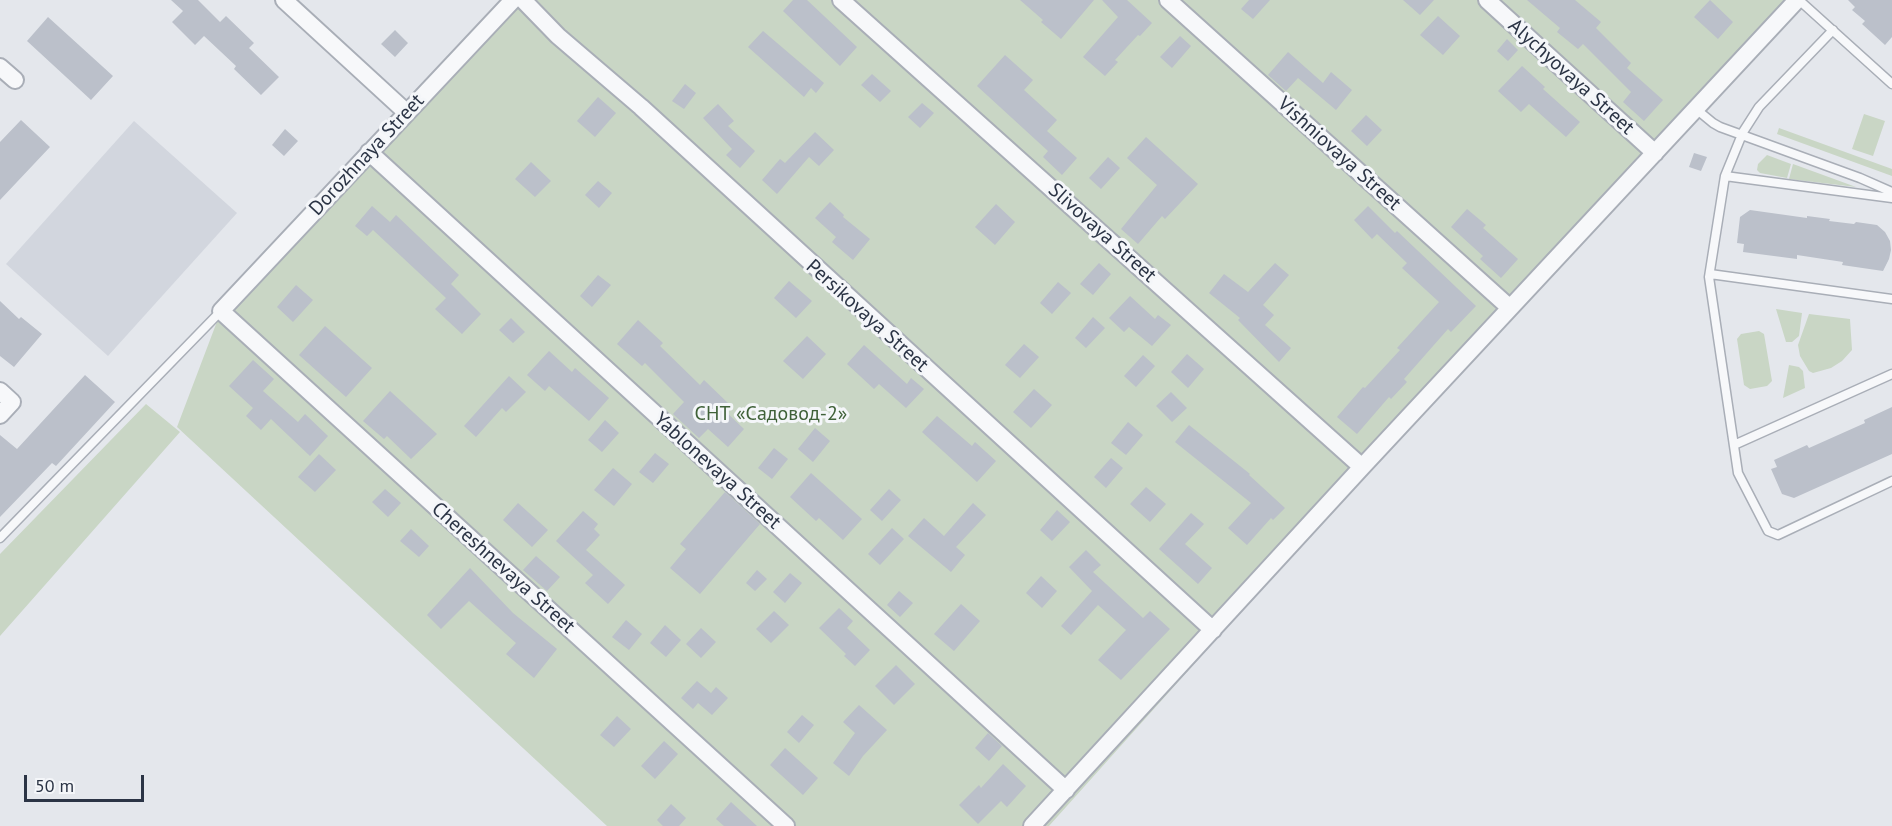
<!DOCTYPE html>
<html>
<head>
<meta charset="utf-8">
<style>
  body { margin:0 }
  #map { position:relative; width:1892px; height:826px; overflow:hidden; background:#e4e7ec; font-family:"PT Sans",sans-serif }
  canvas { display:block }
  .scale { position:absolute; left:24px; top:775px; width:120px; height:27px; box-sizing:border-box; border:3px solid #2b3445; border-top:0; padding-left:8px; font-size:18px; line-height:21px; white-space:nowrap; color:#2b3445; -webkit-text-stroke:4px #f4f6f9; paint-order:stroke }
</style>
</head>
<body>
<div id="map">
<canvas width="1892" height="826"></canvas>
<div class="scale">50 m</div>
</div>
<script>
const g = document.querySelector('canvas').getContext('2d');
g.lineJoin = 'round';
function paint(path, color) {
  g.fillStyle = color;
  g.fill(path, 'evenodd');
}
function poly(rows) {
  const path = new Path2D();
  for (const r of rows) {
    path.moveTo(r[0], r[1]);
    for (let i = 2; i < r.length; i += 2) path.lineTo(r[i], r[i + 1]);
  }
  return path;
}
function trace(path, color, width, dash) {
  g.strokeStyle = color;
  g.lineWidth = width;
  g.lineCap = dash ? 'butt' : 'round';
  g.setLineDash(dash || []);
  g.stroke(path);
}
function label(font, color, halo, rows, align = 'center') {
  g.font = font + ' "PT Sans",sans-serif';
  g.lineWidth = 6;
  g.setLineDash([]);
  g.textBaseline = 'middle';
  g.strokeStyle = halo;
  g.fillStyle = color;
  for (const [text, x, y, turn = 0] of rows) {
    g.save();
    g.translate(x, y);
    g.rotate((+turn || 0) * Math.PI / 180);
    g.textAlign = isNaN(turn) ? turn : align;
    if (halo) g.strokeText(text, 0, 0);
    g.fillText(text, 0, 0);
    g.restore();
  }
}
paint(poly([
  [134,121,237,213,108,356,6,264]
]), '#d2d6de');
paint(poly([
  [513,0,1801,0,1524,296,1049,826,607,826,177,427,221,311],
  [1864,114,1885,121,1873,156,1852,149],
  [1779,128,1892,169,1892,176,1777,134],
  [1767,155,1791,164,1787,178,1760,173,1757,170,1758,164],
  [1793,164,1856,187,1789,179],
  [1776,309,1802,313,1799,336,1792,342,1786,342],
  [1809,314,1850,319,1852,350,1842,361,1831,368,1813,373,1809,371,1800,356,1798,345],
  [1759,331,1764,334,1772,381,1767,386,1750,389,1744,385,1737,339,1741,334],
  [1789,365,1799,367,1803,371,1805,388,1783,398],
  [146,404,180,432,0,636,0,554]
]), '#c9d6c5');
paint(poly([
  [171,0,198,0,220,22,226,16,254,43,249,48,279,77,261,95,234,69,236,66,204,36,195,45,172,22,183,11],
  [793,0,807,0,857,47,840,66,783,11],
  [1020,0,1094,0,1061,39,1041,22,1043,20],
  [1102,0,1127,0,1152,23,1140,36,1138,35,1115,60,1118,62,1105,76,1083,57,1118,17],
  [1249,0,1270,0,1253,19,1241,9],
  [1403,0,1434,0,1420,15],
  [1527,0,1575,0,1601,22,1596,28,1631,63,1627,68,1663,100,1644,121,1623,102,1631,92,1583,44,1578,49,1557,32,1560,28],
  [1710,0,1733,22,1718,39,1694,17],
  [1848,0,1892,0,1892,37,1885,45,1862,24,1865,21,1852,10,1855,7],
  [1438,16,1460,36,1443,55,1420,35],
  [48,17,113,76,91,100,27,41],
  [395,30,408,43,395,57,381,44],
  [763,31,824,83,816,93,811,88,804,97,748,47],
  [1180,36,1191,46,1172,68,1160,57],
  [1507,39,1518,50,1508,61,1497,51],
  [1288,52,1323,83,1331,72,1352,90,1336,110,1298,78,1286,91,1268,75],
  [1005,55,1033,80,1024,90,1057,120,1047,131,1077,158,1062,175,1043,157,1048,151,977,86],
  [1522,66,1545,87,1543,89,1580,122,1566,137,1529,104,1521,112,1498,91],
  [872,74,891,91,880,102,861,85],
  [685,84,696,93,684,109,672,101],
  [598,97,616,113,595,137,577,121],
  [922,103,934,113,920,128,908,117],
  [718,104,734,121,728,126,755,151,740,168,726,155,732,149,703,118],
  [1366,115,1382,130,1367,146,1351,131],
  [21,120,50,147,0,200,0,142],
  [285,129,298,141,284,156,272,145],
  [815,132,834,150,819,166,809,157,777,194,762,180,780,159,785,163],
  [1146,137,1198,184,1165,219,1162,216,1138,244,1121,229,1157,185,1127,158],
  [1694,153,1707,157,1701,171,1689,167],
  [1108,157,1120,168,1101,189,1089,178],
  [531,162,551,181,535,197,515,179],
  [598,181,612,193,599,208,585,195],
  [830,202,844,215,843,217,870,239,853,260,832,242,836,237,815,218],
  [996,204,1015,222,995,245,975,227],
  [372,206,390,222,396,215,459,275,451,284,481,314,462,334,435,309,446,298,373,230,367,236,355,226],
  [1368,206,1395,233,1397,231,1476,306,1451,332,1448,329,1404,379,1407,382,1391,399,1389,397,1357,434,1337,417,1363,387,1365,388,1400,350,1397,348,1439,302,1402,268,1407,263,1377,234,1372,239,1354,220],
  [1467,209,1486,225,1483,228,1518,259,1501,278,1480,259,1483,256,1451,227],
  [1750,210,1807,218,1807,216,1830,219,1829,221,1854,224,1856,222,1877,225,1885,232,1890,241,1891,250,1889,259,1883,271,1842,265,1843,262,1797,255,1797,259,1743,252,1744,244,1737,243,1740,217],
  [1099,263,1111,274,1093,295,1080,284],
  [1275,263,1289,275,1263,305,1274,315,1265,325,1291,348,1279,362,1238,320,1240,318,1209,293,1224,274,1248,292],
  [598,275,611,285,592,307,580,296],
  [789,281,812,301,796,318,774,298],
  [1058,282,1071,293,1052,314,1040,303],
  [296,285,313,300,293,322,277,307],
  [1130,296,1155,319,1158,315,1171,325,1152,346,1129,327,1124,332,1109,318],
  [0,301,19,319,21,317,42,334,14,367,0,356],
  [1093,317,1105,328,1086,348,1075,338],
  [511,318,525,332,513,343,499,330],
  [638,320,663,343,660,346,700,385,704,380,730,405,725,411,744,429,728,447,708,429,699,438,673,414,684,402,645,363,642,366,617,344],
  [325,326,372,368,346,397,299,355],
  [807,336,826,354,803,379,783,361],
  [1024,344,1039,357,1020,378,1005,365],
  [864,345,907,384,911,378,924,389,906,408,879,384,874,389,847,364],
  [549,351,572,372,575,368,609,398,589,421,549,386,545,391,527,375],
  [1187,354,1204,369,1188,388,1171,372],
  [1143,355,1155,366,1136,387,1124,376],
  [253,360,274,379,263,391,298,422,305,414,328,436,310,456,271,419,261,430,246,416,253,408,229,386],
  [85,375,115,402,56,466,52,463,0,517,0,435,17,449],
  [509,376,526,392,506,412,502,408,476,437,464,426],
  [1034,389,1052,405,1031,428,1013,412],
  [390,391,437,434,411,459,387,436,384,439,363,421],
  [1171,392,1187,408,1172,422,1156,406],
  [1892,407,1892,454,1794,498,1782,494,1771,469,1777,467,1774,460,1807,445,1809,448,1865,423,1864,420],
  [937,416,972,446,975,442,996,461,977,482,922,432],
  [605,420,619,433,602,452,588,440],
  [1128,422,1143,435,1126,455,1111,443],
  [1189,425,1250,474,1249,475,1285,508,1273,520,1271,518,1247,545,1228,528,1251,503,1175,442],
  [815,428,830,441,813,462,798,449],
  [774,448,788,459,772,479,758,468],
  [655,453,669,464,653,483,639,472],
  [319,454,336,470,315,492,298,477],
  [1111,458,1123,468,1106,488,1094,477],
  [613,468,632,484,614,506,594,490],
  [811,473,862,519,843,540,819,518,816,521,790,497],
  [1146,487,1166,504,1150,522,1130,504],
  [385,489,401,503,388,517,372,502],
  [889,489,901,500,882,521,870,510],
  [725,492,760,524,700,594,670,568,686,549,680,544],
  [518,503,548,530,532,547,503,520],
  [973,503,986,515,956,547,965,555,951,572,908,536,924,518,944,536],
  [1057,510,1070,522,1052,541,1040,530],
  [583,511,598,524,594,529,600,535,586,550,625,585,608,604,585,583,593,575,556,541],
  [1191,513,1204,524,1185,544,1212,568,1198,584,1159,549],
  [892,528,904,539,880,565,868,554],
  [411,529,429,546,419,557,400,541],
  [1086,550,1101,565,1093,572,1143,618,1150,611,1170,629,1121,680,1098,660,1126,630,1098,605,1071,635,1061,626,1092,591,1069,567],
  [536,556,560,577,547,591,523,570],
  [470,568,513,613,557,649,534,678,506,654,516,643,469,601,441,629,427,615],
  [757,570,767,579,755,591,746,583],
  [790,573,802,583,785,603,773,592],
  [1041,576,1057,591,1042,608,1026,593],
  [899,591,913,603,900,617,887,605],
  [961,604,980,621,954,651,934,634],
  [839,608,853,621,847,628,870,650,855,666,844,656,846,654,819,628],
  [774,611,789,625,771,643,756,629],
  [626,620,642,634,629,650,612,637],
  [665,625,681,640,666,657,650,643],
  [701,628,716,642,701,658,686,644],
  [896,665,915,684,894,705,875,686],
  [697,681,711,693,716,687,728,698,712,715,698,703,693,709,681,698],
  [859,705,887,730,863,756,849,776,833,763,855,733,843,722],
  [802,715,814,725,799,743,787,732],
  [617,716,631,729,614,747,600,735],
  [988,733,1002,746,989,761,975,748],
  [664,741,678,754,655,779,641,766],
  [785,748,818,778,803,795,770,765],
  [1003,764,1026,786,1007,807,1001,801,978,824,959,805,979,785,981,788],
  [731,802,757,826,724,826,716,819],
  [671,804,686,818,679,826,663,826,657,820]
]), '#bbc0ca');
const service = poly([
  [1799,0,1892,84],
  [1833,30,1759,107,1743,132,1725,176,1709,277,1738,473,1768,531,1778,535,1892,481],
  [1696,109,1713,123,1720,127,1860,178,1892,192],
  [1725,176,1892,198],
  [1710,274,1892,299],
  [1734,445,1892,374],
  [0,538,221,311]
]);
const minor = poly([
  [284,0,406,112],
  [513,0,221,311,786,826],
  [523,0,558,36,641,107,1213,630],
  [841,0,1362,467],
  [1168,0,1510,308],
  [1487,0,1655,153],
  [0,67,15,80],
  [369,152,1066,790],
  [0,391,12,402,0,415],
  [1032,826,1362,467,1797,0]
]);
trace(service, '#a9aeb7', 11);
trace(minor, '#a9aeb7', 20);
trace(service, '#f7f8fa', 8);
trace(minor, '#f7f8fa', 16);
label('20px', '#2b3445', '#f4f6f9', [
  ["Alychyovaya Street",1571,77,42],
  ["Vishniovaya Street",1339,154,42],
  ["Dorozhnaya Street",367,155,-47],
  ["Slivovaya Street",1102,233,42],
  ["Persikovaya Street",867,316,42],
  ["Yablonevaya Street",717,471,42],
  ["Chereshnevaya Street",503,568,42]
]);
label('20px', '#3f6138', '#f4f6f9', [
  ["СНТ «Садовод-2»",771,414]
]);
</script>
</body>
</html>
